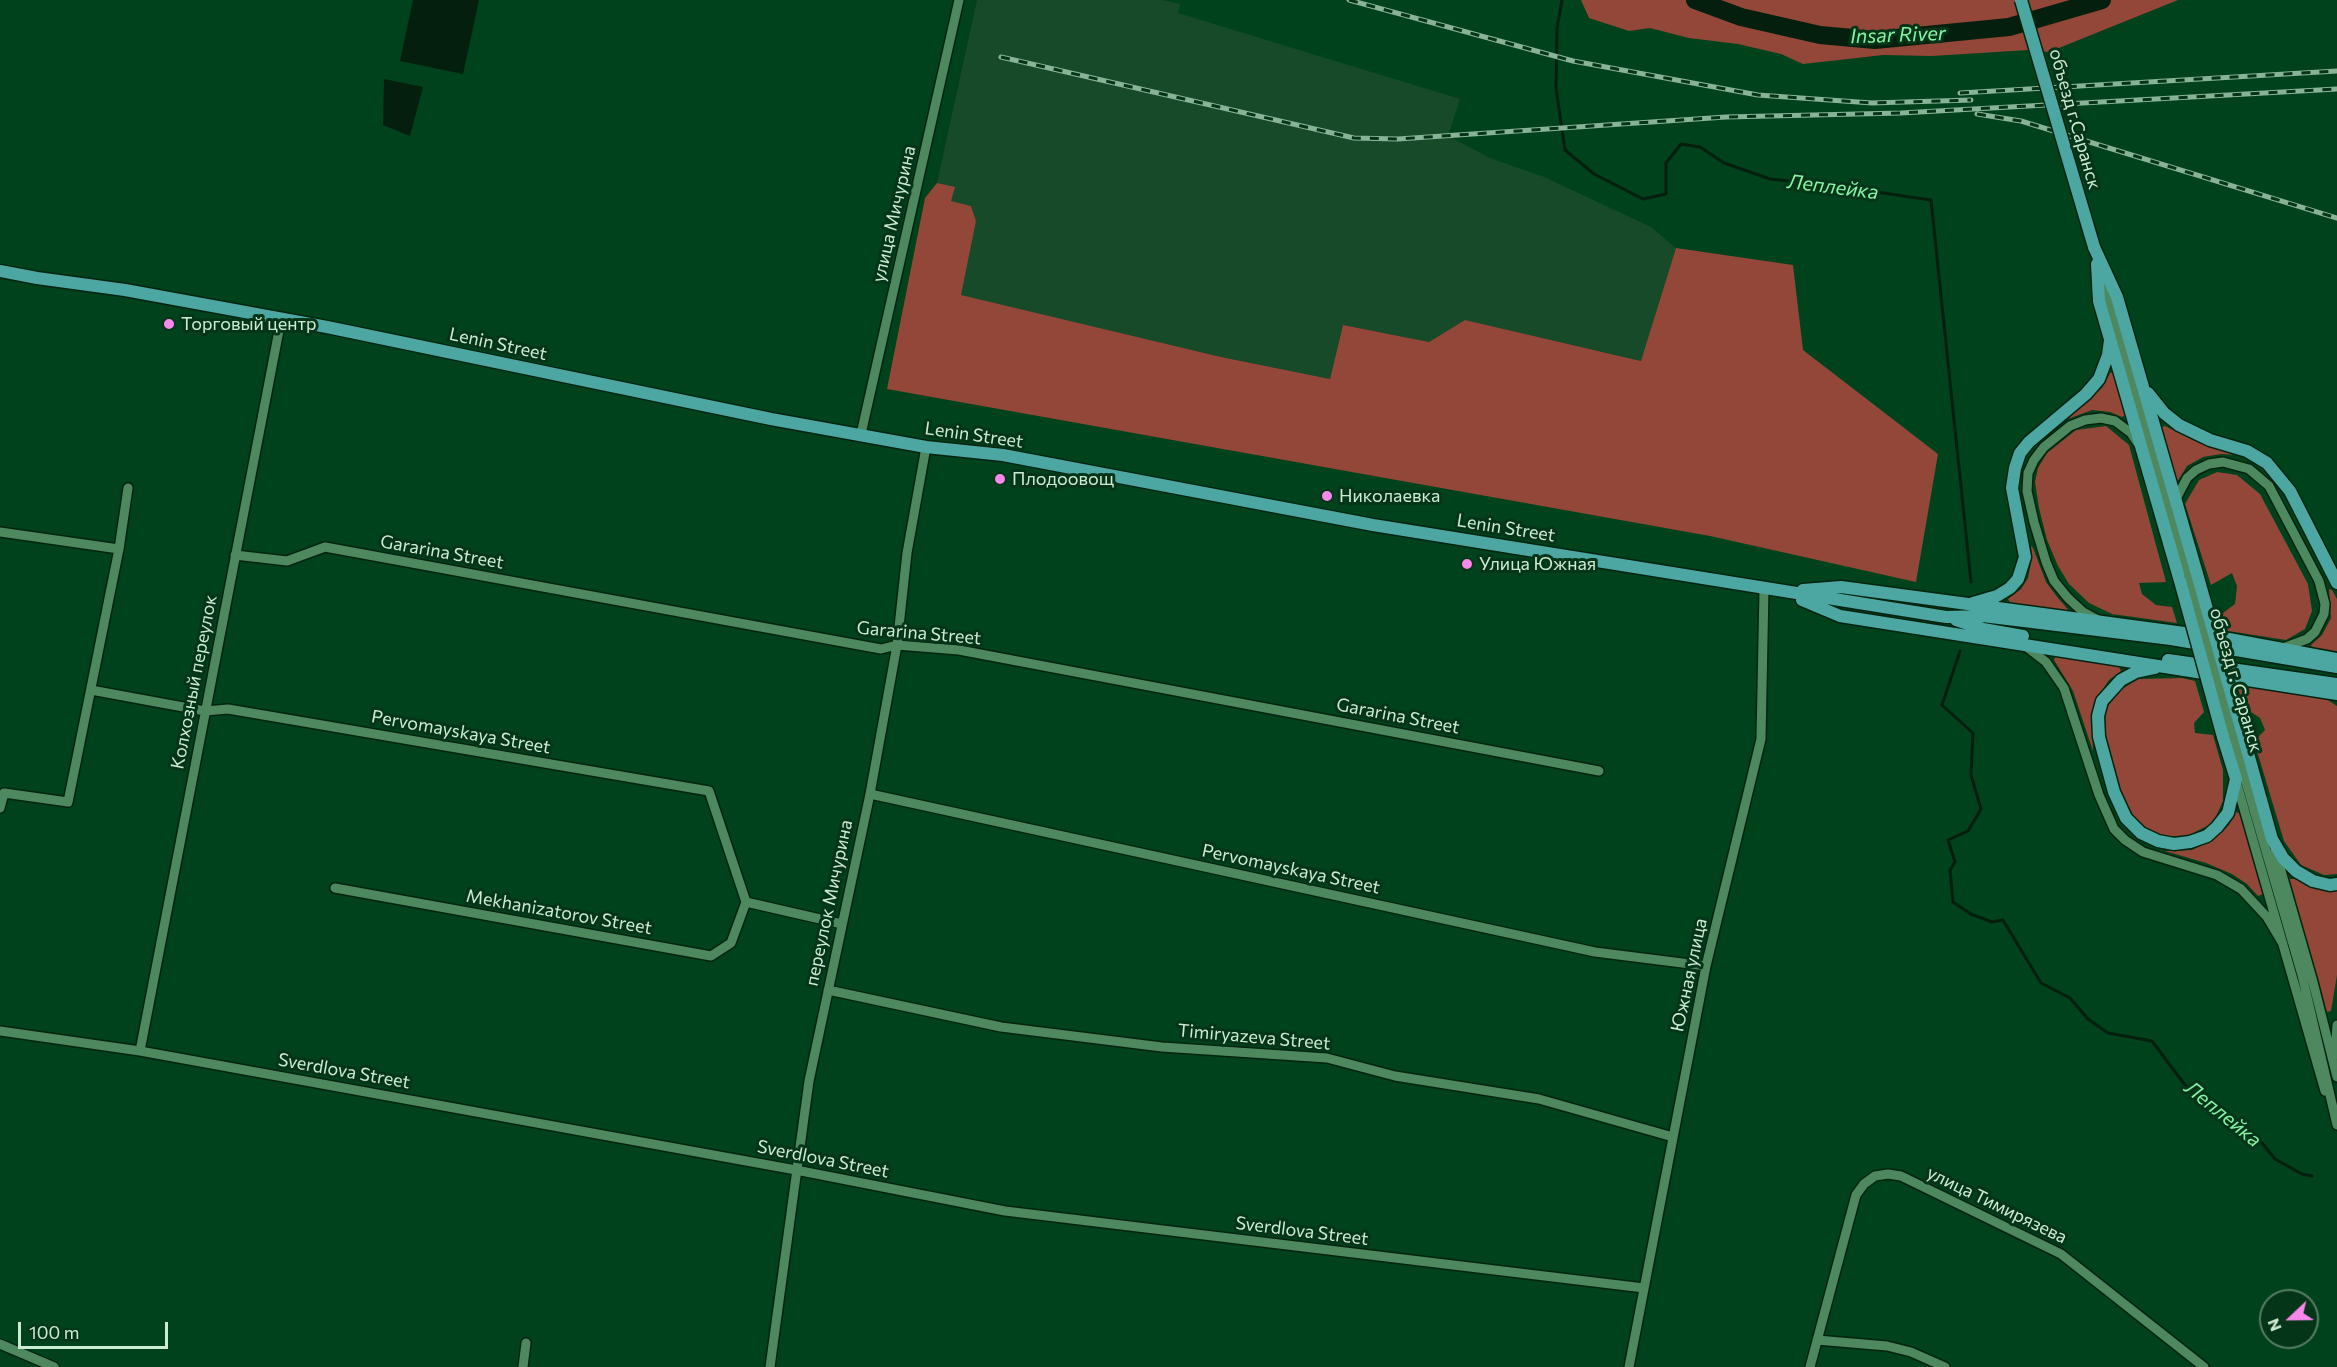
<!DOCTYPE html>
<html>
<head>
<meta charset="utf-8">
<style>
  body { margin:0 }
  #map { position:relative; width:2337px; height:1367px; overflow:hidden; background:#00421c; font-family:Commissioner,sans-serif }
  canvas { display:block }
  .north { position:absolute; left:2259px; top:1289px; width:60px; height:60px; box-sizing:border-box; background:#053518; border:2px solid #557e63; border-radius:50%; rotate:248deg; font-size:16px; font-weight:700; line-height:24px; text-align:center; color:#cdebd3 }
  .north::after { content:''; display:block; margin:auto; width:21px; height:27px; background:#f888eb; clip-path:polygon(50% 0,100% 100%,50% 72%,0 100%) }
  .scale { position:absolute; left:18px; top:1322px; width:150px; height:27px; box-sizing:border-box; border:3px solid #cdebd3; border-top:0; padding-left:8px; font-size:18px; line-height:21px; white-space:nowrap; color:#cdebd3; -webkit-text-stroke:4px #053518; paint-order:stroke }
</style>
</head>
<body>
<div id="map">
<canvas width="2337" height="1367"></canvas>
<div class="north">N</div>
<div class="scale">100 m</div>
</div>
<script>
const g = document.querySelector('canvas').getContext('2d');
g.lineJoin = 'round';
function paint(path, color) {
  g.fillStyle = color;
  g.fill(path, 'evenodd');
}
function poly(rows) {
  const path = new Path2D();
  for (const r of rows) {
    path.moveTo(r[0], r[1]);
    for (let i = 2; i < r.length; i += 2) path.lineTo(r[i], r[i + 1]);
  }
  return path;
}
function trace(path, color, width, dash) {
  g.strokeStyle = color;
  g.lineWidth = width;
  g.lineCap = dash ? 'butt' : 'round';
  g.setLineDash(dash || []);
  g.stroke(path);
}
function label(font, color, halo, rows, align = 'center') {
  g.font = font + ' Commissioner,sans-serif';
  g.lineWidth = 6;
  g.setLineDash([]);
  g.textBaseline = 'middle';
  g.strokeStyle = halo;
  g.fillStyle = color;
  for (const [text, x, y, turn = 0] of rows) {
    g.save();
    g.translate(x, y);
    g.rotate((+turn || 0) * Math.PI / 180);
    g.textAlign = isNaN(turn) ? turn : align;
    if (halo) g.strokeText(text, 0, 0);
    g.fillText(text, 0, 0);
    g.restore();
  }
}
paint(poly([
  [977,0,1162,0,1180,4,1178,13,1460,99,1448,136,1490,158,1544,177,1651,227,1676,248,1642,361,1465,320,1429,342,1343,325,1330,379,1221,357,960,295,976,221,971,206,951,201,937,183]
]), '#164a28');
paint(poly([
  [1581,0,2178,0,2049,52,2028,50,1932,56,1883,55,1803,64,1781,54,1738,44,1689,38,1650,28,1629,31,1589,18],
  [937,183,955,187,951,201,971,206,976,221,961,295,1221,357,1330,379,1343,325,1429,342,1465,320,1641,361,1676,248,1793,265,1803,350,1938,454,1916,582,1710,536,887,389,925,198],
  [2115,372,2128,414,2122,417,2110,412,2092,410,2065,420,2102,388,2110,373],
  [2106,426,2129,445,2166,582,2139,583,2142,594,2156,605,2172,607,2177,623,2112,614,2089,603,2069,584,2058,566,2047,540,2039,508,2035,482,2038,468,2047,453,2076,430],
  [2165,426,2199,443,2239,455,2221,454,2203,457,2187,466,2176,484,2160,428],
  [2217,472,2237,475,2260,494,2308,584,2312,611,2305,629,2286,640,2222,630,2219,616,2235,604,2237,586,2232,573,2211,585,2185,504,2199,480],
  [2031,546,2033,548,2046,582,2058,598,2071,613,2011,604,2008,599,2021,589,2028,578,2032,558],
  [2329,589,2332,590,2337,599,2337,653,2312,648,2311,645,2322,635,2331,618],
  [2056,655,2118,665,2121,671,2109,680,2095,701,2092,721,2093,751,2073,691,2054,660],
  [2182,678,2195,681,2204,712,2194,723,2195,733,2213,735,2223,770,2223,801,2213,823,2187,836,2160,836,2137,822,2121,794,2106,738,2105,710,2120,690,2139,679],
  [2237,684,2309,694,2328,700,2337,706,2337,874,2324,875,2301,865,2284,841,2254,741,2265,730,2260,718,2251,712,2244,710],
  [2235,812,2240,813,2263,894,2258,896,2247,884,2232,874,2206,863,2165,851,2192,850,2211,841,2229,825],
  [2289,879,2295,879,2307,886,2337,890,2337,975,2331,1011,2327,1012]
]), '#934739');
paint(poly([
  [413,0,479,0,463,74,400,61],
  [384,79,423,87,410,136,383,125]
]), '#041f0d');
trace(poly([
  [1562,0,1557,28,1556,88,1565,150,1594,174,1643,199,1666,194,1666,163,1681,144,1700,147,1724,163,1770,179,1828,185,1931,200,1971,582],
  [1960,651,1942,705,1973,733,1971,775,1981,809,1968,831,1948,840,1955,862,1950,870,1953,902,1971,914,1992,922,2003,920,2041,983,2070,998,2088,1019,2108,1033,2152,1041,2185,1085,2213,1110,2262,1143,2275,1159,2302,1174,2312,1176]
]), '#041f0d', 3);
trace(poly([
  [1695,0,1741,17,1820,35,1875,40,2009,27,2102,0]
]), '#041f0d', 18);
const minor = poly([
  [2101,273,2188,578],
  [861,434,959,0],
  [2176,499,2187,478,2196,470,2209,464,2223,462,2249,469,2269,486,2319,581,2325,604,2324,614,2315,632,2307,639,2283,648],
  [0,532,119,549],
  [235,555,287,561,325,547,881,649,897,645,959,650,1599,771],
  [2098,620,2083,612,2068,598,2054,581,2046,562,2034,522,2027,491,2028,473,2034,460,2044,447,2070,426,2085,420,2101,418,2115,421,2131,433,2137,442],
  [2028,648,2046,662,2064,688,2099,795,2114,829,2125,840,2143,852,2217,875,2241,889,2267,917,2283,944],
  [91,690,205,711,228,709,709,791,746,902],
  [2232,734,2302,975,2337,1125],
  [2236,781,2325,1091],
  [870,794,1595,952,1706,966],
  [0,808,4,793,68,802,119,549,128,488],
  [2275,850,2313,982,2337,1077],
  [335,888,711,956,731,943,746,902],
  [746,902,842,924],
  [828,990,1001,1027,1162,1047,1327,1058,1395,1076,1539,1099,1673,1137],
  [0,1031,140,1051,796,1170,1005,1211,1644,1288],
  [140,1051,281,320],
  [2335,1055,2337,1025],
  [1817,1340,1887,1346,1911,1352,1945,1367],
  [0,1344,54,1367],
  [523,1367,526,1343],
  [770,1367,809,1081,870,794,897,645,907,553,926,447],
  [1629,1367,1706,966,1761,739,1764,589],
  [1810,1367,1856,1195,1864,1184,1875,1176,1888,1174,1901,1176,2061,1254,2204,1367]
]);
const major = poly([
  [2094,247,2117,297,2197,574],
  [2097,264,2099,301,2180,581],
  [0,271,37,278,125,290,327,327,771,419,926,447,1003,455,1373,525,1946,617,1983,616,2171,639,2337,667],
  [2148,393,2164,413,2179,425,2210,440,2247,451,2267,463,2290,491,2337,583],
  [1803,590,1841,587,2229,639,2337,659],
  [1802,600,1840,616,2337,694],
  [1973,603,1997,596,2010,588,2018,579,2025,557,2012,488,2015,468,2020,453,2029,442,2086,394,2099,379,2108,355,2110,340],
  [1956,620,1983,629,2023,636],
  [2168,660,2337,684],
  [2155,668,2136,672,2121,680,2102,701,2098,716,2099,737,2114,792,2126,818,2141,833,2158,841,2174,844,2190,842,2207,836,2217,827,2228,813,2236,779,2223,737],
  [2242,732,2272,839,2283,858,2296,871,2313,881,2330,885,2337,884]
]);
trace(minor, '#05240f', 12);
trace(major, '#05240f', 15);
trace(minor, '#4d885e', 9);
trace(major, '#4ca7a2', 12);
const rail = poly([
  [1349,0,1573,61,1758,95,1872,103,1971,100],
  [1001,57,1354,138,1398,139,1726,117,1901,113,2337,89],
  [1960,93,2337,71],
  [1977,114,2021,121,2337,218]
]);
trace(rail, '#89b396', 5);
trace(rail, '#053518', 3, [9]);
const minorBridge = poly([
  [2188,578,2232,734]
]);
const majorBridge = poly([
  [2021,0,2094,247],
  [2197,574,2242,732],
  [2180,581,2223,737]
]);
trace(minorBridge, '#05240f', 12, []);
trace(majorBridge, '#05240f', 15, []);
trace(minorBridge, '#4d885e', 9);
trace(majorBridge, '#4ca7a2', 12);
for (const [x, y, r, color] of [
  [169,324,6,"#f888eb"],
  [1000,479,6,"#f888eb"],
  [1327,496,6,"#f888eb"],
  [1467,564,6,"#f888eb"]
]) {
  const dot = new Path2D();
  dot.arc(x, y, r, 0, 2 * Math.PI);
  g.fillStyle = color;
  g.fill(dot);
  trace(dot, '#053518', 2);
}
label('18px', '#cdebd3', '#053518', [
  ["объезд г.Саранск",2075,119,74],
  ["улица Мичурина",894,214,-77],
  ["Lenin Street",498,344,12],
  ["Lenin Street",974,435,8],
  ["Lenin Street",1506,528,9],
  ["Gararina Street",442,552,10],
  ["Gararina Street",919,633,5],
  ["объезд г. Саранск",2236,680,74],
  ["Колхозный переулок",194,682,-79],
  ["Gararina Street",1398,716,11],
  ["Pervomayskaya Street",461,732,10],
  ["Pervomayskaya Street",1291,869,12],
  ["переулок Мичурина",829,903,-78],
  ["Mekhanizatorov Street",559,912,10],
  ["Южная улица",1689,975,-78],
  ["Timiryazeva Street",1254,1037,5],
  ["Sverdlova Street",344,1071,10],
  ["Sverdlova Street",823,1159,11],
  ["улица Тимирязева",1997,1205,26],
  ["Sverdlova Street",1302,1231,7]
]);
label('18px', '#cdebd3', '#053518', [
  ["Торговый центр",181,324],
  ["Плодоовощ",1012,479],
  ["Николаевка",1339,496],
  ["Улица Южная",1479,564]
], 'left');
label('italic 20px', '#86f4a5', '#053518', [
  ["Insar River",1898,35,-2],
  ["Леплейка",1833,187,7],
  ["Леплейка",2223,1114,39]
]);
</script>
</body>
</html>
